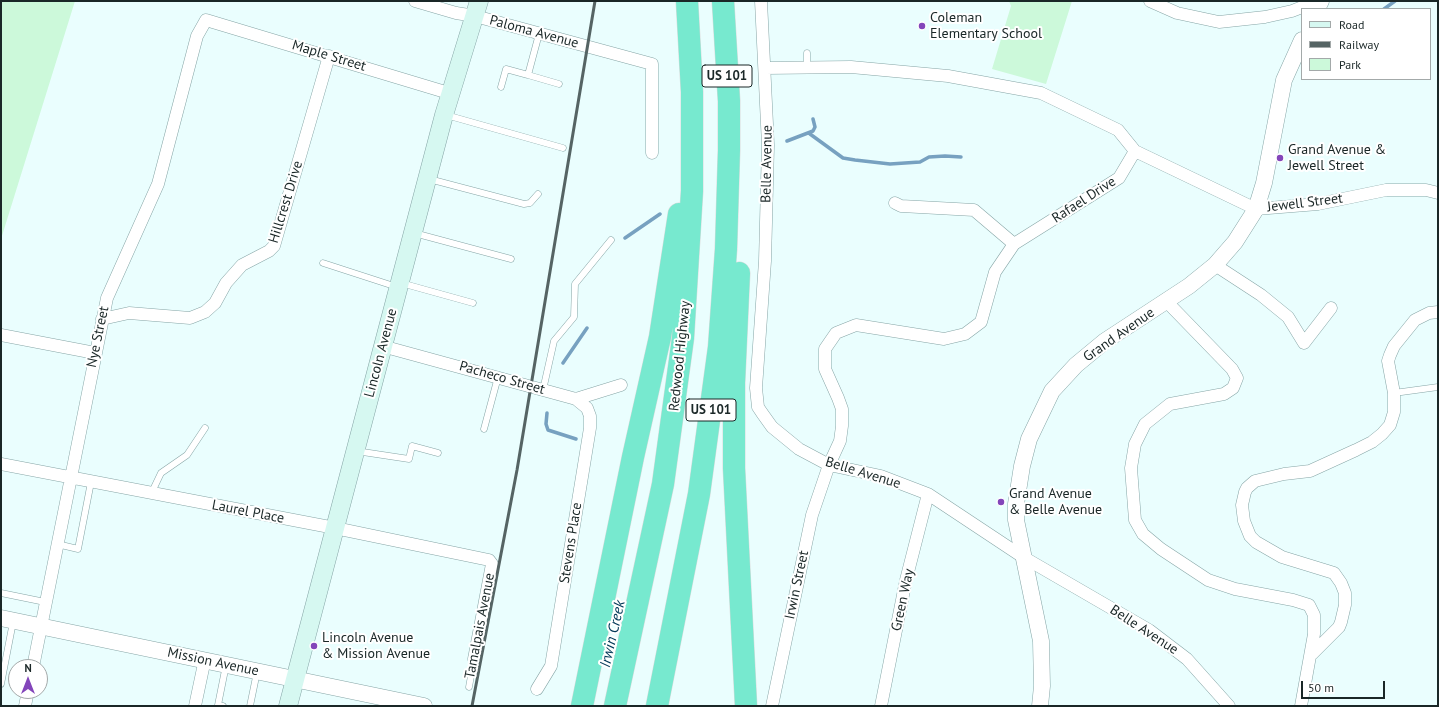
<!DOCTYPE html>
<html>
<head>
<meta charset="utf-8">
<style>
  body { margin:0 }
  #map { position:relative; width:1439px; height:707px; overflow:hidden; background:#eafefe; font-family:"PT Sans",sans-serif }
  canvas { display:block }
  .frame { position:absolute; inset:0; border:2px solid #1a2727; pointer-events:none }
  .legend { position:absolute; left:1301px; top:8px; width:130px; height:72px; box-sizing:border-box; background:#fff; border:1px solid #a3a9a9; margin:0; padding:5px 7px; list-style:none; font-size:12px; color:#1a2727 }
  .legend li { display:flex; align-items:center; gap:8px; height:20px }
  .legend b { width:20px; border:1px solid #a3a9a9 }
  .north { position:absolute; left:8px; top:659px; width:40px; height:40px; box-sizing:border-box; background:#fff; border:1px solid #a3a9a9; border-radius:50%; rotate:0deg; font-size:11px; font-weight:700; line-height:16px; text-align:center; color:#1a2727 }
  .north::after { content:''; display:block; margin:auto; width:14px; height:18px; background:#8345ba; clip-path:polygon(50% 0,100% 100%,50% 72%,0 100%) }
  .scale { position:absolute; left:1301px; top:681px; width:84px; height:18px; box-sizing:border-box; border:2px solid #1a2727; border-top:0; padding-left:5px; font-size:12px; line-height:14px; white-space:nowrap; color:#1a2727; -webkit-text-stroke:3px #fff; paint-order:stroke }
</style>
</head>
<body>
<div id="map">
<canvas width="1439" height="707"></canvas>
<div class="frame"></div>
<ul class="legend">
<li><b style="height:5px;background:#d6f8f1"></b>Road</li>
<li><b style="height:5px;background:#556464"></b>Railway</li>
<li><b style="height:11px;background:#ccf9da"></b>Park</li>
</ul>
<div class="north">N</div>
<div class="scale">50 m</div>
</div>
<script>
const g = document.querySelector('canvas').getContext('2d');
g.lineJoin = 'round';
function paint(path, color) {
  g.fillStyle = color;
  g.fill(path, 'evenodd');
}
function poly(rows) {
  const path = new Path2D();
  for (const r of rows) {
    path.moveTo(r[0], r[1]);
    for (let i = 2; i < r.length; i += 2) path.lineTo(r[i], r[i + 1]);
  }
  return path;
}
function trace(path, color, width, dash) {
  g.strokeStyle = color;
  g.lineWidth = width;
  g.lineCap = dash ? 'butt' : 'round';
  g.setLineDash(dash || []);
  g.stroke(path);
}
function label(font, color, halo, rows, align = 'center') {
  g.font = font + ' "PT Sans",sans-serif';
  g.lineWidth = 4;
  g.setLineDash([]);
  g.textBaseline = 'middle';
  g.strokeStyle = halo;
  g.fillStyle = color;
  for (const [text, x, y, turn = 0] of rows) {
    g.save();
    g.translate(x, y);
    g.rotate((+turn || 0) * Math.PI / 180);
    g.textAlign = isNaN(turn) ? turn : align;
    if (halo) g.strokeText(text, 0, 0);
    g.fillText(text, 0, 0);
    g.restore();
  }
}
paint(poly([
  [1,1,75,1,1,239],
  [1009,1,1072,1,1046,84,992,69,1011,6]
]), '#ccf9da');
trace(poly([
  [1384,9,1395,1],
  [810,134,843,158,855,160,890,164,920,162,929,157,945,156,961,157],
  [787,141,813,131,815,127,813,119],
  [625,238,660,214],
  [563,363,587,328],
  [547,413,546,424,548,430,576,439]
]), '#77a1c0', 3.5);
const service = poly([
  [807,53,807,66],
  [528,75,559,84],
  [501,87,506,69,528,75,539,34],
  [446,115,563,148],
  [429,179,524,204,530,203,538,194],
  [414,233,511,259],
  [323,263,397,287],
  [401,283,473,303],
  [543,390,554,341,574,317,575,284,611,240],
  [1394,393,1438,387],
  [484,429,498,377],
  [356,451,409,459,412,446,438,453],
  [151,494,161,473,187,455,205,428],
  [57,544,78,549,91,482],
  [1,593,45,602],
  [1,684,13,622],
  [469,687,474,659],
  [223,706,218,705,226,665],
  [250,706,257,672]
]);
const minor = poly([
  [415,1,456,13,475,16,652,64,652,153],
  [761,1,768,145,765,261,756,388,758,407,762,413,772,427,799,449,829,465,881,476,928,494,1023,557,1149,630,1187,659,1229,706],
  [1150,1,1177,13,1219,22,1265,17,1292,11,1318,1],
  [765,68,851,67,948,76,1041,93,1118,130,1135,151,1256,209,1318,204,1386,190,1426,190,1438,193],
  [895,203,901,206,974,210,1014,244],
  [1215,265,1261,295,1288,317,1304,343,1331,308],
  [1167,302,1232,369,1237,378,1233,388,1224,394,1170,404,1145,424,1135,444,1131,468,1135,520,1143,534,1161,549,1208,580,1235,589,1293,600,1309,605,1314,615,1314,634,1301,706],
  [102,319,129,313,190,318,205,312,215,303,226,283,242,265,269,251,274,246,329,56],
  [1,335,95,353],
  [382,346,576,399,621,385],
  [1,464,335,528,489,560,492,564,474,659],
  [1312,654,1339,627,1341,622,1345,605,1345,593,1341,583,1334,573,1282,557,1256,542,1250,536,1244,521,1242,505,1245,492,1247,488,1255,481,1284,474,1310,471,1356,450,1372,442,1382,434,1390,425,1394,412,1394,393,1388,361,1390,355,1394,346,1415,320,1429,313,1438,312],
  [33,667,107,298,158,184,197,36,206,20,452,94],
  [537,689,551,666,590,428,590,416,587,408,576,399],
  [25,706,28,691],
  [195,706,205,659],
  [772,706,812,515,829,465,840,441,842,426,842,409,838,398,825,369,825,349,836,333,856,325,944,339,965,334,981,322,995,272,1014,244,1119,178,1135,151],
  [881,706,906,580,928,494]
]);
const tertiary = poly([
  [1317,9,1321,1],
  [1,618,424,706],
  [1040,706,1042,686,1041,641,1016,520,1016,504,1022,466,1029,439,1052,391,1076,365,1105,341,1189,286,1215,265,1235,242,1256,209,1264,183,1284,80,1302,40]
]);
const secondary = poly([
  [288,706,444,115,479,1]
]);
const motorway = poly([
  [739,273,734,383,734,468,746,706],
  [582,706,633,457,660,337,679,214],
  [615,706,663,484,683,338,692,191,692,92,687,1],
  [657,706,699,494,719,347,726,249,729,150,729,101,723,1]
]);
trace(service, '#86a5a6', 7);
trace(minor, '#86a5a6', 13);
trace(tertiary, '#86a5a6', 17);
trace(secondary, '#86a5a6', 19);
trace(motorway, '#dadcdc', 23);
trace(service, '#fff', 6);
trace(minor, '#fff', 12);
trace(tertiary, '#fff', 16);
trace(secondary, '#d6f8f1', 18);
trace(motorway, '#77e9cf', 22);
trace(poly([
  [472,706,517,470,595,1]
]), '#556464', 3);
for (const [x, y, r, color] of [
  [922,26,4,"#8345ba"],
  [1280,158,4,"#8345ba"],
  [1001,502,4,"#8345ba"],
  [314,646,4,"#8345ba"]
]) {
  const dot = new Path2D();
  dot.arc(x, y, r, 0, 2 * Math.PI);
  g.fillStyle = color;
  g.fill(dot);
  trace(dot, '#fff', 1.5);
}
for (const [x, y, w] of [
  [727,76,50],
  [711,410,50]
]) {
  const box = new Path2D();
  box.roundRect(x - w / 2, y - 11, w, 22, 3);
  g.fillStyle = '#fff';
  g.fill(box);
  trace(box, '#1a2727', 1);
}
label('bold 13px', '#1a2727', null, [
  ["US 101",727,76],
  ["US 101",711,410]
]);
label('14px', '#1a2727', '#fff', [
  ["Coleman",930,18],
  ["Elementary School",930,34],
  ["Grand Avenue &",1288,150],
  ["Jewell Street",1288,166],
  ["Grand Avenue",1009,494],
  ["& Belle Avenue",1009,510],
  ["Lincoln Avenue",322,638],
  ["& Mission Avenue",322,654]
], 'left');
label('14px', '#1a2727', '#fff', [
  ["Paloma Avenue",534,32,15],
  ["Maple Street",329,56,17],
  ["Belle Avenue",767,164,-89],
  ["Rafael Drive",1084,200,-33],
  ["Hillcrest Drive",286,202,-73],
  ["Jewell Street",1305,203,-7],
  ["Grand Avenue",1119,335,-35],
  ["Nye Street",98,337,-78],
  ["Lincoln Avenue",381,353,-75],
  ["Redwood Highway",680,356,-84],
  ["Pacheco Street",502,378,16],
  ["Belle Avenue",863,473,17],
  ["Laurel Place",248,512,11],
  ["Stevens Place",571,543,-81],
  ["Irwin Street",797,585,-78],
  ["Green Way",903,600,-78],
  ["Tamalpais Avenue",480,626,-79],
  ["Belle Avenue",1144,630,33],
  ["Mission Avenue",213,662,12]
]);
label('italic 15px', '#013857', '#fff', [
  ["Irwin Creek",613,634,-77]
]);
</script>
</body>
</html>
